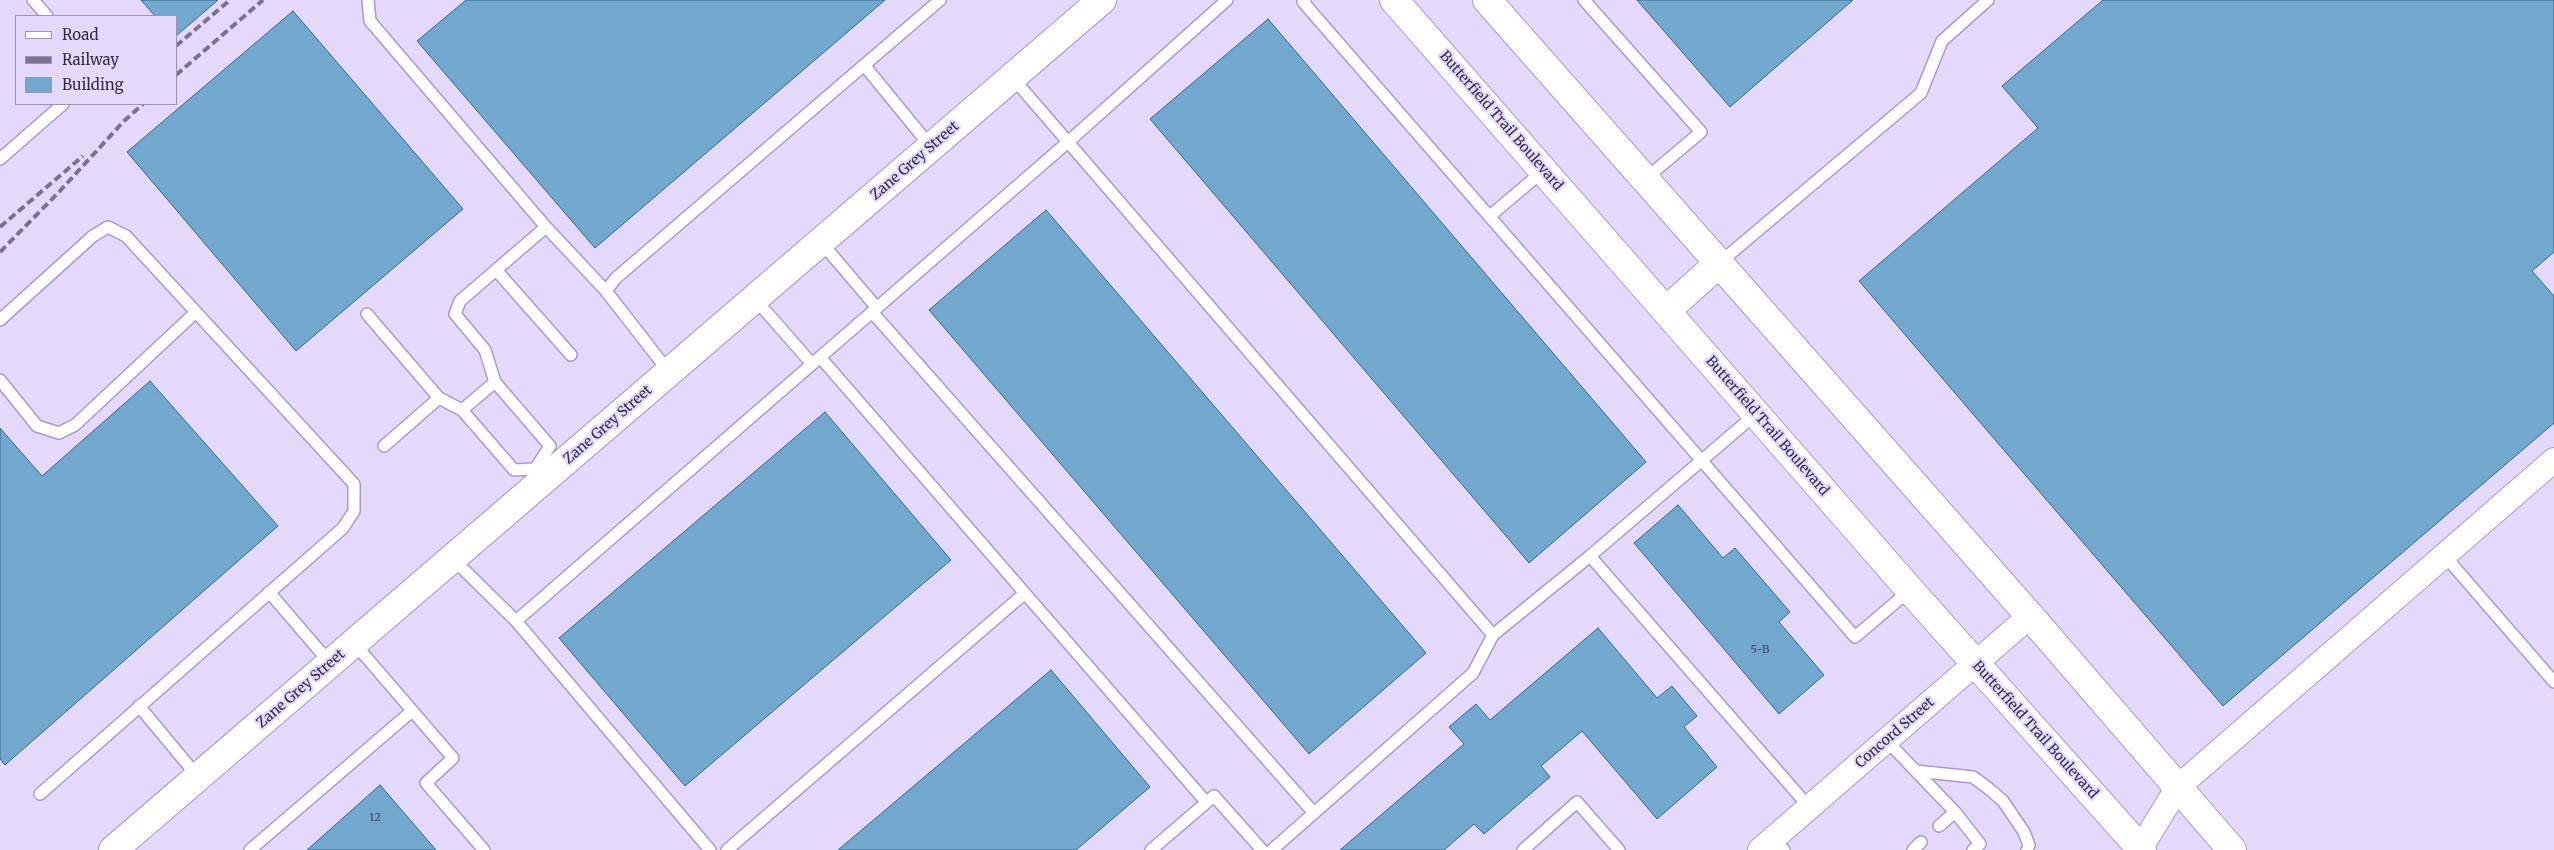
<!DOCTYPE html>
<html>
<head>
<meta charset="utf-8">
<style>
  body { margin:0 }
  #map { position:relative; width:2554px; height:850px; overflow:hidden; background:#e4d9fb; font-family:Merriweather,serif }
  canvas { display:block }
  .legend { position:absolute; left:15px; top:15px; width:162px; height:90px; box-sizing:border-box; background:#e4d9fb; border:1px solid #9e94b1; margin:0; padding:6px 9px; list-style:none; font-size:15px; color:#342c42 }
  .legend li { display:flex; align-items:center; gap:10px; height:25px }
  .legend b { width:25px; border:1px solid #9e94b1 }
</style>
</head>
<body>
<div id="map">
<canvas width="2554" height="850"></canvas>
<ul class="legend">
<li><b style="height:6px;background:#fff"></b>Road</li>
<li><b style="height:6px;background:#7b728d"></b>Railway</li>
<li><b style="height:14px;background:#72a8ce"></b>Building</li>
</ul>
</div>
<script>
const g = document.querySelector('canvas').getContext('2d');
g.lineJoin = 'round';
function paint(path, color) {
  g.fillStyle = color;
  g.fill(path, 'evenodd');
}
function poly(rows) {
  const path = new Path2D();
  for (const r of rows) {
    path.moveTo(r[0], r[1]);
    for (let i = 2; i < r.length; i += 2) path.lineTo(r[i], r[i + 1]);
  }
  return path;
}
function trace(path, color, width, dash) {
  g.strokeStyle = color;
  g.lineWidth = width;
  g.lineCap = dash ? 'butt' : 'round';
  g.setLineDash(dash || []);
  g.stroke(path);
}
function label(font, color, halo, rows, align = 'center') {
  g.font = font + ' Merriweather,serif';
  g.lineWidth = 4.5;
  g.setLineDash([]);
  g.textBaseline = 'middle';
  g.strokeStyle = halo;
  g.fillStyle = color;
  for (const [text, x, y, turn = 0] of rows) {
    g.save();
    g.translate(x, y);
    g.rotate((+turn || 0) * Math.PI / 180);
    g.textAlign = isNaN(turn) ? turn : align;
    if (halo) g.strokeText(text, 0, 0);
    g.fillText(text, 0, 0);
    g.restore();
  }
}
const building = poly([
  [141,0,218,0,176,36,176,16,155,16,141,0],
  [466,0,885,0,595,248,417,41,466,0],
  [1637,0,1853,0,1730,107,1637,0],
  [2103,0,2554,0,2554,252,2532,271,2554,296,2554,423,2223,706,1859,281,2038,128,2002,86,2103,0],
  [293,11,463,209,296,351,127,152,293,11],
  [1268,19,1646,462,1529,563,1150,119,1268,19],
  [1046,210,1426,653,1309,754,929,310,1046,210],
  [150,381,278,526,5,765,0,759,0,428,42,476,150,381],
  [825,412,951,560,685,786,559,638,825,412],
  [1678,505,1723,558,1735,548,1790,612,1779,622,1824,675,1779,714,1634,543,1678,505],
  [1598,628,1657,698,1672,686,1697,716,1684,727,1717,767,1657,819,1582,731,1541,766,1550,777,1484,834,1474,824,1444,850,1340,850,1464,744,1449,727,1476,704,1490,720,1598,628],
  [1051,670,1150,787,1076,850,838,850,1051,670],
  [380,785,436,850,307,850,380,785]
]);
paint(building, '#72a8ce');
trace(building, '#33688c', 1);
const lane = poly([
  [33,0,47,16],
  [368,0,370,21,546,227],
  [1305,0,1303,2,1855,637,1910,590],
  [1584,0,1701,132,1644,180],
  [864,65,931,147],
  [1012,77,1493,635],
  [0,159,63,104],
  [1490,216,1543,171],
  [821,242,877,308],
  [1718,264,1921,93,1942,41,1988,0],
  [496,270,571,355],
  [755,299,812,364],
  [872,312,1314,813],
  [367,314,439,398,462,410,514,470,535,469],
  [0,320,93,236,108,227,126,236,354,484,354,511,343,528,40,794],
  [820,357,1206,802],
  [669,372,606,291,616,278,940,0],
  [0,380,37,426,59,433,75,425,196,312],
  [462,410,495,382],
  [1757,413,1590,556,1809,807],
  [384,446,439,398],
  [535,469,550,446,495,382,485,350,455,314,460,301,546,227,606,291],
  [2444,555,2554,682],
  [453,559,516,621,710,850],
  [269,592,330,663],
  [516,621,1068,142,1227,0],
  [354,643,453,758,426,783,484,850],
  [139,706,198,777],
  [1886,740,1955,812,1980,844,1973,850],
  [1916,771,1973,777,1988,788,2003,801,2024,832,2029,845,2027,850],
  [1939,826,1955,812],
  [1773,838,1784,850],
  [250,850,412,711],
  [727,850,1025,593],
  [1151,850,1214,796,1262,850],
  [1272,850,1473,673,1493,635,1590,556],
  [1523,850,1577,802,1619,850],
  [1913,850,1921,842]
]);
const street = poly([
  [2140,849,2178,787,2554,460],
  [1760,850,2030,616]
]);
const secondary = poly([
  [1394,0,1910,590,2142,850],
  [1487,0,2030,616,2232,850],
  [1667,310,1718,264],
  [113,850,1102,0]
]);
trace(lane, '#ab98ce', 14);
trace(street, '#ab98ce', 26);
trace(secondary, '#ab98ce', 30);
trace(lane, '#fff', 11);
trace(street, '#fff', 24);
trace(secondary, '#fff', 28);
trace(poly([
  [176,46,230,0],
  [176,75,263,0],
  [0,227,83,156],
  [0,252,59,192,124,121,143,104]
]), '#7b728d', 4, [8, 4]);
label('11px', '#444b65', null, [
  ["5-B",1760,650],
  ["12",375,818]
]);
label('14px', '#342c42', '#e4d9fb', [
  ["Butterfield Trail Boulevard",1501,121,49],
  ["Zane Grey Street",915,161,-41],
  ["Zane Grey Street",608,425,-41],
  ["Butterfield Trail Boulevard",1767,426,49],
  ["Zane Grey Street",301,689,-41],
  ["Butterfield Trail Boulevard",2035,730,48],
  ["Concord Street",1895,733,-41]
]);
</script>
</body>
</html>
